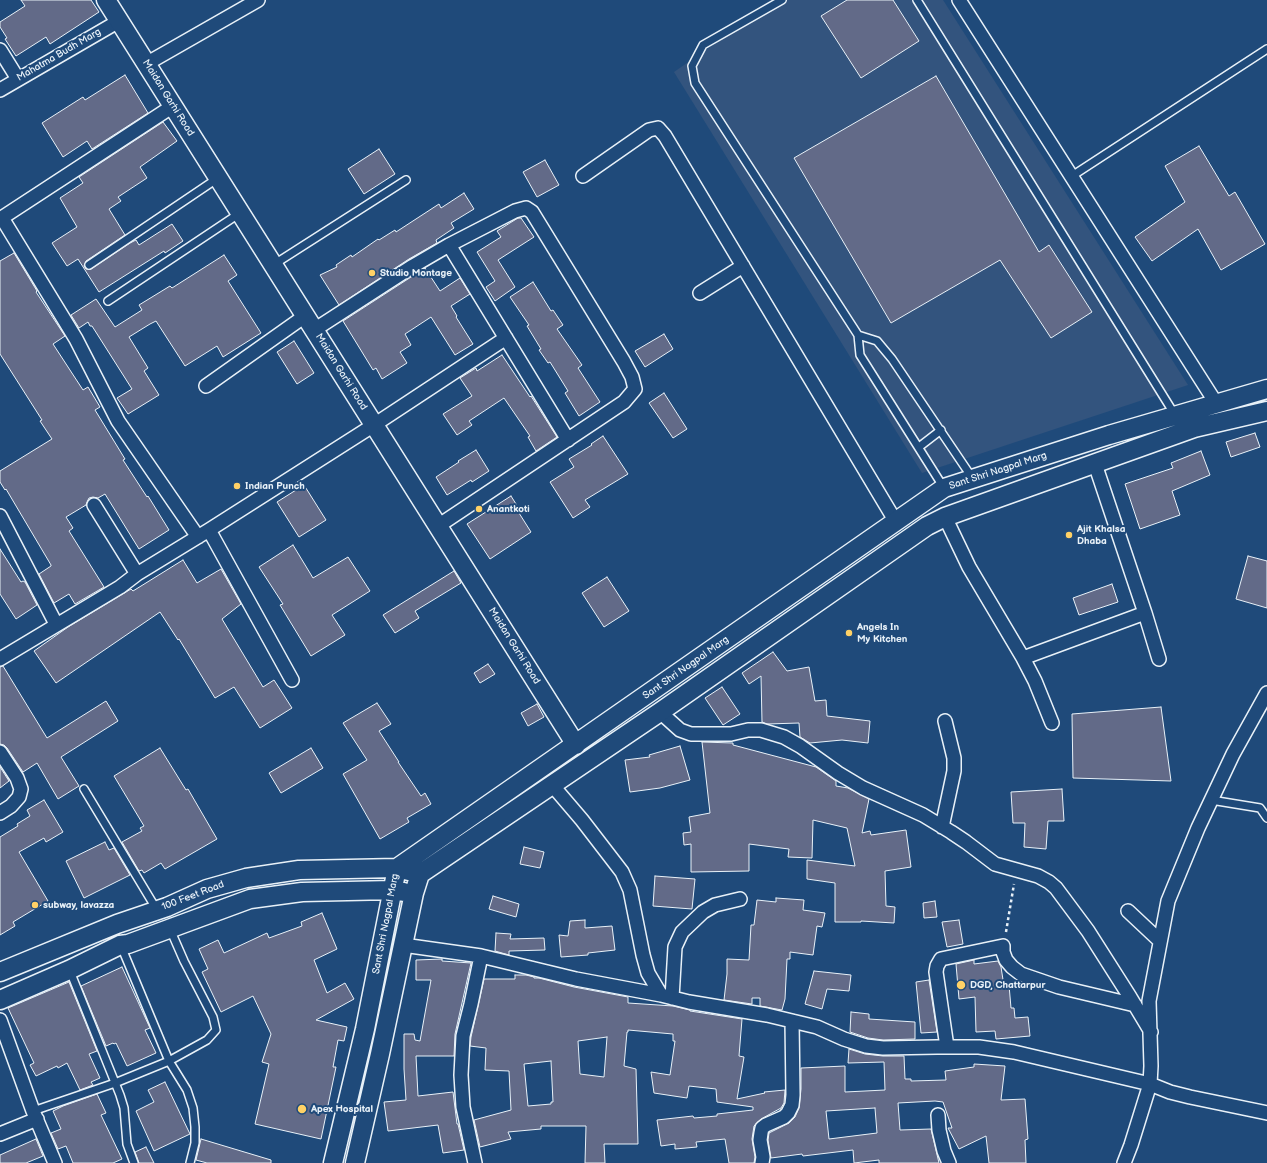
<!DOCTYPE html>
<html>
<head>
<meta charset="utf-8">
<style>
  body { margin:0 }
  canvas { display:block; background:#1f4a7a }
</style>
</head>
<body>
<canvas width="1267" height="1163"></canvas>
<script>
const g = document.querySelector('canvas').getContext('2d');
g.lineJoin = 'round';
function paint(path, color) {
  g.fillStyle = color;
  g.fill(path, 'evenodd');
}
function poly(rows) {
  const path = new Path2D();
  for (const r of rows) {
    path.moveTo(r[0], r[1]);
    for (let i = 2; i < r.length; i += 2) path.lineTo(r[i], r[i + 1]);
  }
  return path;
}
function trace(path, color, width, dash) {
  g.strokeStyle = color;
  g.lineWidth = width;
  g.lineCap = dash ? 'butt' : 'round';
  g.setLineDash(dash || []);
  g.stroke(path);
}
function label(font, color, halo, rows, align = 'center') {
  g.font = font + ' "Balsamiq Sans",sans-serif';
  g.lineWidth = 4;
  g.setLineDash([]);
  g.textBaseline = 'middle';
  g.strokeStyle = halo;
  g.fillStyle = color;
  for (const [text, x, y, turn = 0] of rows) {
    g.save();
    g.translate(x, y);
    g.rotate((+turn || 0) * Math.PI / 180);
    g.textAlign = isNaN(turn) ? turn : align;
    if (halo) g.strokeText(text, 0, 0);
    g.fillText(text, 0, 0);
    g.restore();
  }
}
paint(poly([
  [778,0,943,0,1188,385,922,473,674,72]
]), '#33547e');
const building = poly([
  [21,0,91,0,99,12,50,44,46,37,16,56,5,39,7,38,0,27,0,22,25,6,21,0],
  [847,0,893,0,919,41,861,78,821,16,847,0],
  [125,75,148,113,92,149,87,141,63,157,42,123,83,97,85,100,125,75],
  [936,76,1039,252,1049,245,1092,312,1051,338,1000,260,891,323,794,158,936,76],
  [163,122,177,141,140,167,147,178,118,197,121,201,109,209,125,235,86,261,84,266,86,269,91,269,130,243,136,240,139,245,172,224,183,241,165,253,164,251,99,292,78,259,67,266,52,243,77,227,60,198,83,183,79,177,163,122],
  [1199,146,1229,196,1235,192,1265,244,1221,270,1198,229,1152,261,1135,237,1185,202,1165,166,1199,146],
  [379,149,395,174,364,194,348,169,379,149],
  [545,160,559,185,537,197,523,172,545,160],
  [464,193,474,209,451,223,454,228,436,240,437,243,409,259,339,305,320,275,337,267,336,265,351,255,352,257,378,239,379,240,395,230,396,232,439,204,441,208,464,193],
  [518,218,521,218,534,237,498,260,515,287,495,301,486,287,495,281,477,252,501,237,497,231,518,218],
  [14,253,37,291,36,292,65,336,53,344,83,390,88,387,100,407,95,410,125,459,123,460,147,497,148,496,169,530,139,549,105,494,98,498,93,497,89,498,87,502,86,505,66,517,73,528,69,531,104,587,75,604,69,594,54,603,39,574,51,566,51,565,6,489,5,490,0,482,0,471,52,439,40,421,42,420,0,354,0,261,14,253],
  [224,255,237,275,228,281,261,333,223,357,217,346,185,366,156,321,150,324,129,337,148,368,144,371,159,395,128,414,117,398,132,389,92,326,90,326,88,322,79,328,71,315,96,299,115,327,142,310,139,305,170,286,172,288,224,255],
  [425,268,440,291,460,278,470,294,451,306,457,316,456,317,473,344,455,355,431,317,405,334,411,345,400,352,407,363,382,379,376,368,373,370,343,321,425,268],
  [533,282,551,311,553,310,563,325,557,329,582,365,578,368,600,402,579,416,565,393,568,391,550,362,548,363,539,350,541,349,527,326,529,325,510,297,533,282],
  [664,334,673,349,645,367,635,351,664,334],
  [294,341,314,373,297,384,277,352,294,341],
  [502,355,530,397,531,396,557,437,536,451,528,437,530,436,504,398,469,421,472,425,457,435,443,414,472,396,460,378,476,368,477,371,502,355],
  [664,393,687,429,673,438,649,403,664,393],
  [1255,433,1260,447,1231,457,1226,442,1255,433],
  [603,436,628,474,585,500,590,507,573,518,550,482,574,467,569,459,592,445,591,444,603,436],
  [476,450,489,471,472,482,471,480,447,495,436,477,459,462,458,461,476,450],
  [1201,451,1210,475,1172,491,1180,515,1140,529,1125,484,1173,468,1171,463,1201,451],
  [304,485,326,520,299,537,277,502,304,485],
  [511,496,521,512,519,513,531,532,490,559,467,524,511,496],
  [293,545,313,578,348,557,370,591,332,615,345,635,311,656,280,605,283,604,259,567,293,545],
  [0,549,21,582,23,581,25,582,37,605,16,619,0,594,0,549],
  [1248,556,1267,561,1267,608,1236,599,1248,556],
  [183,560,197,583,221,569,241,604,222,619,263,687,274,680,292,708,260,728,234,687,215,698,179,639,178,640,160,612,56,683,34,651,68,627,131,589,133,591,183,560],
  [454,571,461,583,415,611,419,618,395,633,383,615,454,571],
  [607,577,629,611,604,627,582,593,607,577],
  [1112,584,1118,602,1079,615,1073,598,1112,584],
  [773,652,787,671,809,667,815,701,826,700,827,716,870,721,868,743,842,740,810,743,800,737,799,723,767,724,762,722,761,676,749,684,742,673,773,652],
  [488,664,495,674,480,683,474,673,488,664],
  [3,666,47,738,106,701,118,721,61,757,79,786,58,799,37,763,23,772,7,748,4,745,0,744,0,667,3,666],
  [722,687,740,714,723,725,705,698,722,687],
  [377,703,391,724,379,731,399,762,398,762,421,796,425,793,431,804,407,818,409,822,380,839,343,774,367,760,343,723,377,703],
  [537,704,544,717,528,726,521,713,537,704],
  [1161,707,1171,781,1073,778,1072,714,1161,707],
  [702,742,733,743,733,745,816,767,836,781,836,786,848,788,869,799,862,833,870,831,871,835,906,830,911,867,885,871,886,906,895,907,894,923,861,921,861,922,835,922,835,883,807,879,807,860,855,866,847,828,813,820,812,858,788,857,789,849,749,844,749,871,691,872,691,844,684,845,683,833,691,832,689,817,710,813,702,742],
  [680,746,690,780,660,788,630,792,625,760,650,757,649,755,680,746],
  [160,748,186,790,188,789,217,839,165,869,161,863,144,873,142,870,139,871,122,842,142,831,140,828,144,826,114,776,160,748],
  [311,748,323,768,281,793,269,773,311,748],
  [0,767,9,781,0,788,0,767],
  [1062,789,1064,821,1048,821,1046,849,1024,847,1025,823,1013,823,1011,792,1062,789],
  [44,800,63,832,46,842,44,838,19,852,48,901,13,922,15,926,0,935,0,837,18,826,17,824,30,816,27,810,44,800],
  [105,842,109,850,114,848,130,875,84,898,66,861,105,842],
  [524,847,544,852,540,868,520,864,524,847],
  [655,876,695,879,692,909,653,906,655,876],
  [493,896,519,904,516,917,489,909,493,896],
  [776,898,804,900,803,910,825,913,822,927,817,926,813,955,790,952,790,959,787,959,785,999,782,1010,760,1006,760,998,752,998,752,1004,724,1000,727,974,727,959,749,960,751,925,754,925,757,900,776,902,776,898],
  [935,901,937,917,924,918,923,903,935,901],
  [322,913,337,949,314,960,327,993,345,983,354,999,316,1020,347,1027,344,1041,338,1040,333,1067,336,1067,321,1139,255,1124,269,1064,262,1062,271,1034,253,996,221,1012,202,972,208,969,199,949,218,940,224,953,267,933,269,938,302,926,301,922,322,913],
  [585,920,585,928,612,926,615,950,588,953,588,955,561,957,559,935,568,936,570,921,585,920],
  [959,920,963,944,947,947,942,922,959,920],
  [496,933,511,934,510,939,544,938,545,950,509,951,509,955,495,951,496,933],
  [442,959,442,961,471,963,455,1034,454,1056,416,1056,418,1096,453,1092,457,1124,458,1124,464,1150,443,1153,438,1125,388,1131,384,1102,406,1100,404,1069,404,1034,414,1034,415,1040,420,1041,431,980,416,980,416,960,442,959],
  [974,960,974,964,998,961,1001,967,1004,986,1009,985,1011,1008,1014,1008,1015,1018,1028,1017,1030,1036,996,1039,995,1031,976,1032,975,997,959,999,956,964,974,960],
  [122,967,150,1028,145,1030,156,1053,127,1066,116,1043,114,1044,113,1043,106,1046,81,986,122,967],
  [814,971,851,975,849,991,827,989,822,1009,805,1004,814,971],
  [515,975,526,975,534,977,534,978,539,978,574,987,628,997,628,1003,673,1006,690,1010,690,1011,742,1019,739,1056,744,1057,737,1099,765,1093,764,1092,785,1090,784,1103,781,1108,761,1119,754,1126,752,1139,755,1157,754,1163,729,1163,725,1139,696,1142,697,1147,675,1149,675,1144,661,1146,657,1120,693,1116,694,1118,717,1116,717,1114,753,1110,753,1107,717,1102,716,1089,689,1086,687,1098,654,1093,651,1072,670,1075,675,1041,673,1041,673,1034,628,1030,628,1032,627,1032,624,1066,636,1069,638,1144,604,1144,605,1163,585,1163,586,1126,541,1126,541,1129,508,1132,511,1139,480,1147,474,1120,511,1110,509,1071,485,1070,486,1048,470,1046,471,1037,484,979,515,979,515,975],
  [607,1037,604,1077,580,1074,578,1041,607,1037],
  [551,1061,553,1102,551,1102,551,1104,528,1106,524,1064,551,1061],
  [929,980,937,1032,921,1033,916,982,929,980],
  [69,982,97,1051,89,1054,100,1078,91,1082,93,1085,80,1090,67,1063,58,1068,57,1066,36,1076,30,1065,34,1063,8,1008,69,982],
  [851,1012,869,1014,869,1019,915,1022,915,1039,883,1040,868,1038,850,1032,851,1012],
  [849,1049,865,1054,883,1056,904,1056,905,1079,911,1079,911,1081,946,1080,945,1071,974,1067,974,1064,1005,1066,1001,1100,1025,1099,1028,1139,1025,1140,1026,1163,989,1163,986,1136,959,1149,948,1128,952,1128,943,1102,935,1101,898,1103,900,1130,931,1129,939,1163,879,1163,879,1160,854,1163,853,1150,803,1156,802,1154,771,1158,768,1140,769,1133,789,1123,795,1117,799,1108,801,1089,801,1068,845,1066,845,1092,885,1090,884,1062,848,1063,849,1049],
  [875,1108,877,1133,829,1139,826,1111,875,1108],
  [165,1082,190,1134,154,1151,136,1111,154,1102,148,1090,165,1082],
  [97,1094,106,1113,101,1115,122,1159,113,1163,73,1163,66,1146,58,1149,51,1133,61,1129,53,1111,63,1106,97,1094],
  [36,1139,43,1156,26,1163,0,1163,0,1155,36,1139],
  [201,1139,271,1160,271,1163,207,1163,196,1160,201,1139],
  [146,1147,154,1163,139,1163,135,1152,146,1147]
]);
paint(building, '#626a88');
trace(building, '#e8f1f8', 1);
const lane = poly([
  [782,0,703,45,692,66,695,83,858,335,860,355,944,488],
  [917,0,1175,415],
  [1072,176,1267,49],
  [89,265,218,178],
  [273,265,406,180],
  [108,301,240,213],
  [858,335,877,341,892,359,973,479],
  [919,447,941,430],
  [84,789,157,910],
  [1211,800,1260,808,1267,818],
  [121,946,169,1061,187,1090,193,1108,195,1127,195,1143,190,1163],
  [70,971,120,1095,124,1108,127,1144,134,1163],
  [33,1111,115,1083,169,1061,207,1040,216,1030,213,1017,184,961,170,929]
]);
const street = poly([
  [959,0,1216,403],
  [0,50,18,79],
  [146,64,258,0],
  [0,90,119,21],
  [583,176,649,130,658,128,665,136,896,522],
  [2,218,76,339,118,421,198,537],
  [0,219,173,106],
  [449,245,568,440],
  [700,293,743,266],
  [314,330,413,266,449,245,515,211,526,208,532,212,624,362,632,377,635,389,624,402,438,526],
  [206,386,305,316],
  [1095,464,1145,613,1159,659],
  [94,505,137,574],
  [0,516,56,624],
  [945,517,969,567,1023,658,1035,681,1052,723],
  [209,530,292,680],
  [1023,658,1145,613],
  [0,659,120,587,137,574,209,530,374,425,506,338],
  [660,712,680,730,691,734,731,734,748,730,761,730,784,737,800,746,838,773,863,788,923,815,951,832,966,842,995,864,1038,876,1049,882,1056,888,1088,931,1130,997,1151,1032],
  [0,752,17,778,21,789,19,797,11,806,0,813],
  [553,786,582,820,622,872,630,890,643,955,648,973,661,995],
  [942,827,954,771,954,758,945,721],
  [1128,911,1160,941],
  [403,945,481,956,576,979,661,995,689,1002,767,1015,817,1027,844,1039,866,1046,883,1048,937,1047,979,1047,1014,1052,1150,1084,1170,1092,1190,1097,1267,1113],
  [672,998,675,947,682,932,703,912,715,905,740,899],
  [0,1020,33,1111,55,1163],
  [947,1047,936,972,937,966,941,959,1003,946,1003,952,1006,960,1012,967,1021,974,1059,987,1135,1005],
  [938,1115,939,1130,944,1151,949,1163],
  [0,1134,37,1119],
  [475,1163,463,1107,461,1075,463,1036,471,1004,481,956],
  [762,1163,763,1157,760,1140,761,1133,762,1128,766,1125,784,1117,788,1113,792,1105,793,1095,792,1021],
  [1124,1163,1131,1145,1150,1084,1151,1066,1149,1001,1168,901,1198,828,1233,754,1267,693]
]);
const secondary = poly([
  [106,0,576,745],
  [0,972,117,924,167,907,207,889,246,878,299,870,397,868,409,871],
  [0,1000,69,970,120,945,128,944,250,899,302,892,393,890,404,892],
  [333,1163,365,1029,397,868,944,488,1109,435,1267,389],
  [355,1163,380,1054,414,893,420,874,660,712,927,526,945,517,1194,428,1267,411]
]);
trace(lane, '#e8f1f8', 10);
trace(street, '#e8f1f8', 16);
trace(secondary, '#e8f1f8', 21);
trace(poly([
  [1006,932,1014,884]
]), '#e8f1f8', 2.5, [3, 3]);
trace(lane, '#1f4a7a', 7);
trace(street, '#1f4a7a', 13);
trace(secondary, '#1f4a7a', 18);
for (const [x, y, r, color] of [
  [372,273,4,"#ffd166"],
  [237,486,4,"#ffd166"],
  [479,509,4,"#ffd166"],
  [1069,535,4,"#ffd166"],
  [849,633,4,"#ffd166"],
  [35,905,4,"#ffd166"],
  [961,985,5,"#ffd166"],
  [302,1109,5,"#ffd166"]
]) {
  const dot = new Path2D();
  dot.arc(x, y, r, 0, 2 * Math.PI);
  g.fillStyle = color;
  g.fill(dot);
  trace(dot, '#1f4a7a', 1.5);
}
label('10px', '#e8f1f8', '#1f4a7a', [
  ["Mahatma Budh Marg",59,55,-30],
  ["Maidan Garhi Road",168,98,58],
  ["Maidan Garhi Road",341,372,58],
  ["Sant Shri Nagpal Marg",998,471,-18],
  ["Maidan Garhi Road",514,646,58],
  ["Sant Shri Nagpal Marg",686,668,-35],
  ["100 Feet Road",193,896,-21],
  ["Sant Shri Nagpal Marg",386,924,-79]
]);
label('bold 10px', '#e8f1f8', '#1f4a7a', [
  ["Studio Montage",380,273],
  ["Indian Punch",245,486],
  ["Anantkoti",487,509],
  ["Ajit Khalsa",1077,529],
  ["Dhaba",1077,541],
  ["Angels In",857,627],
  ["My Kitchen",857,639],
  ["subway, lavazza",43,905],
  ["DGD, Chattarpur",970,985],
  ["Apex Hospital",311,1109]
], 'left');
</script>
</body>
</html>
